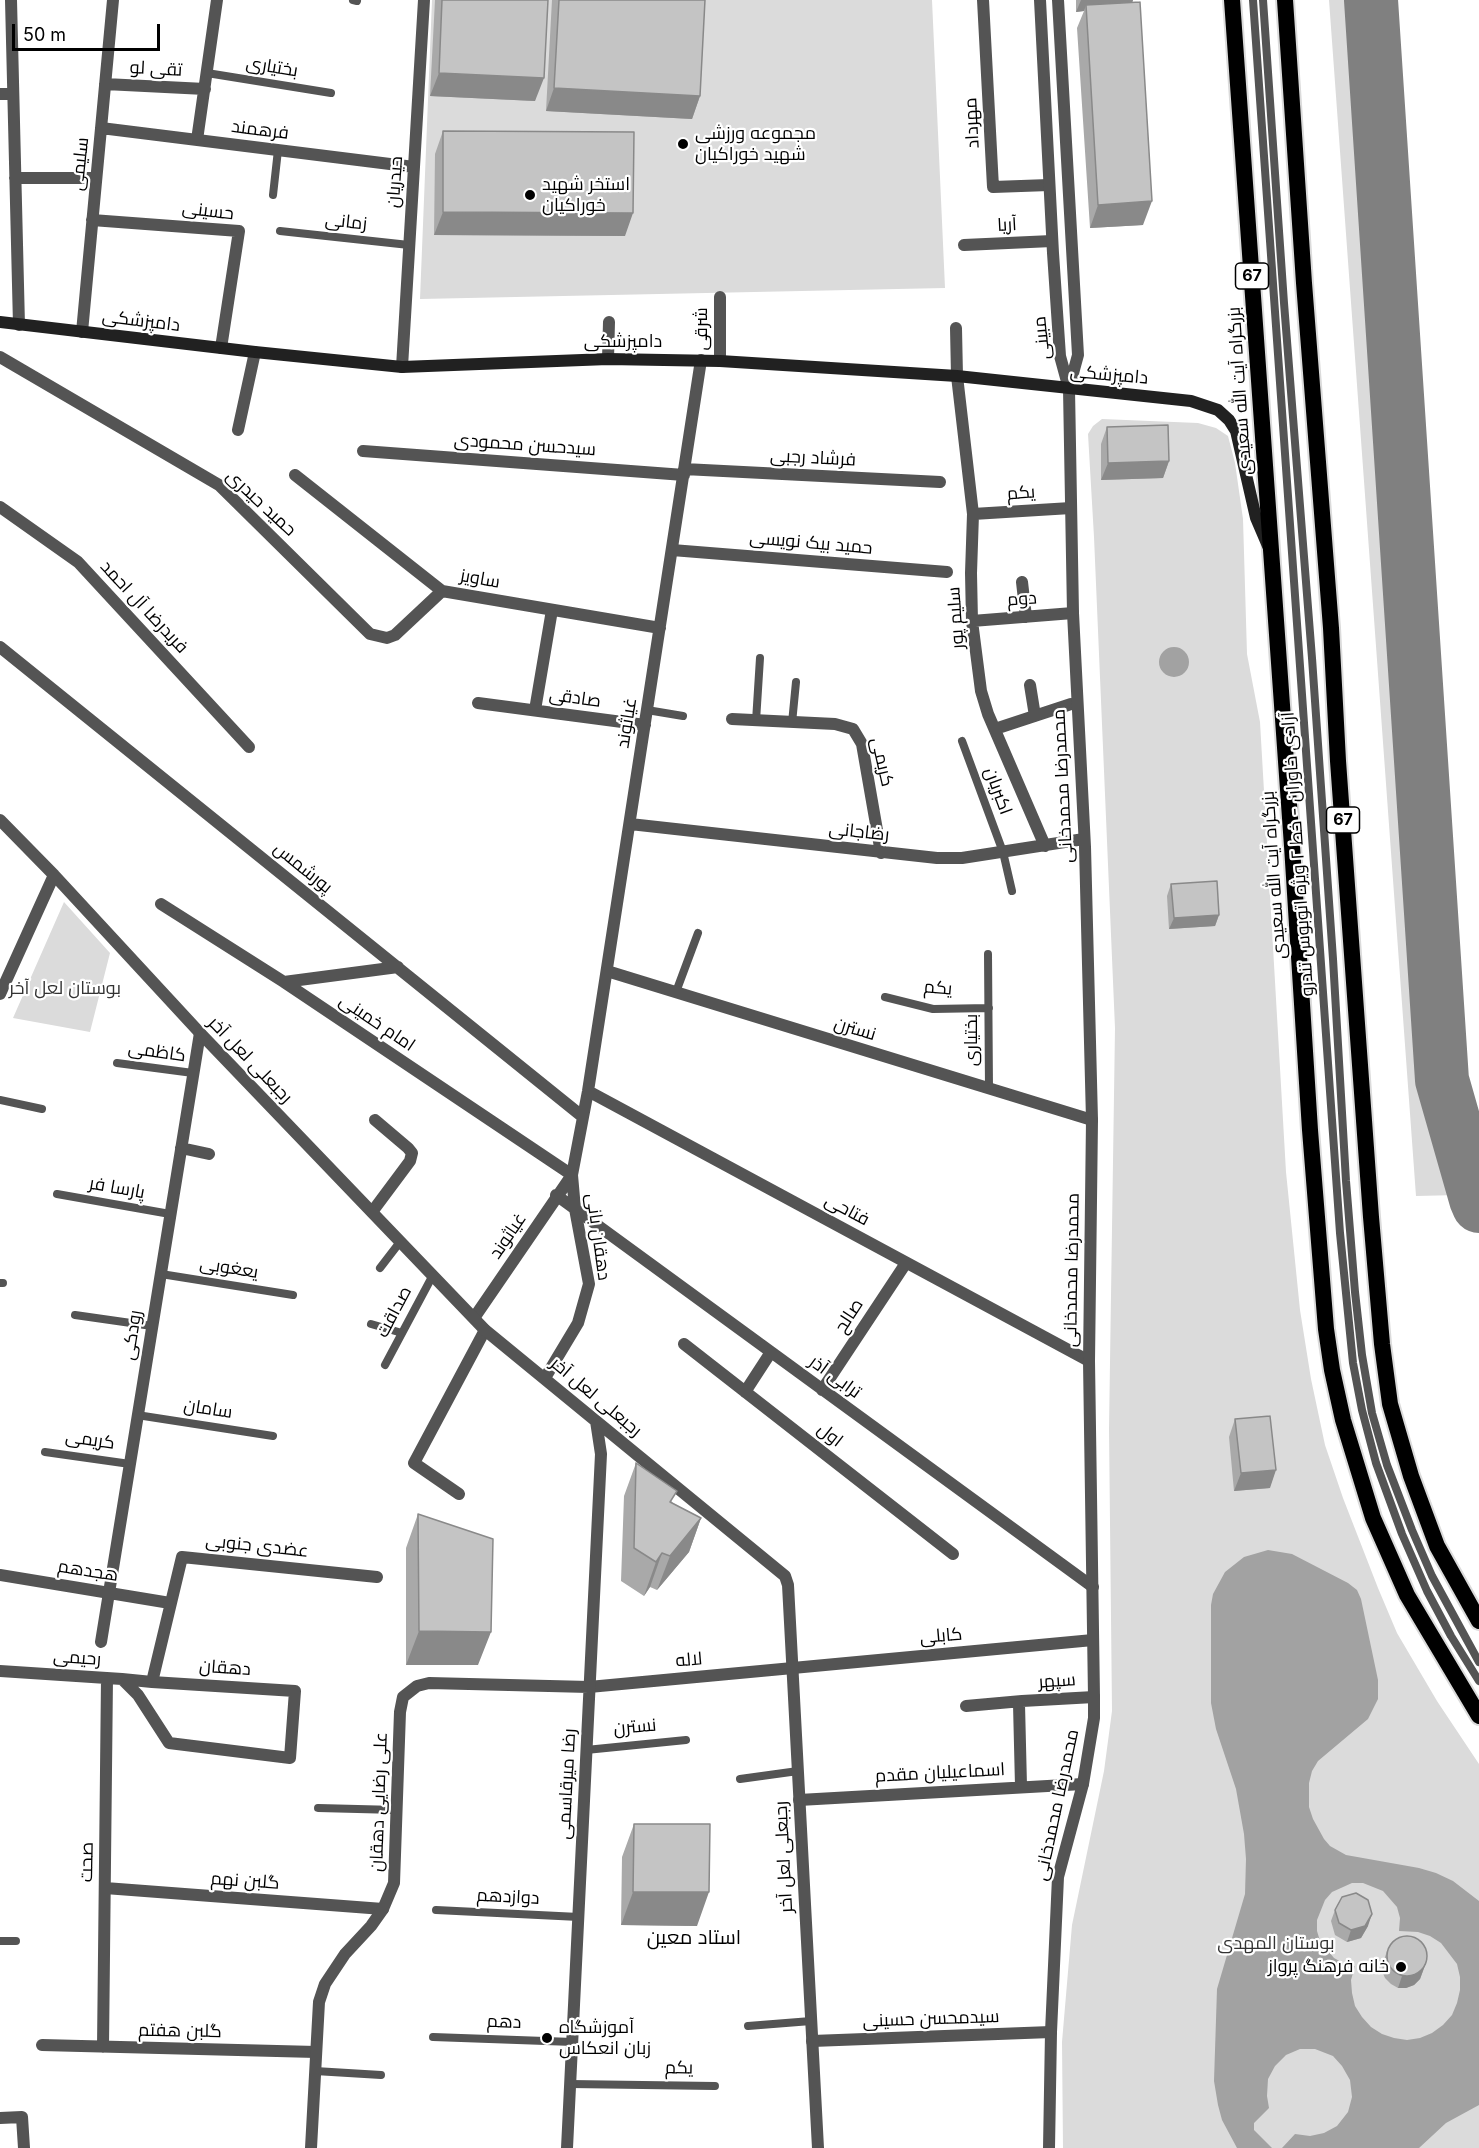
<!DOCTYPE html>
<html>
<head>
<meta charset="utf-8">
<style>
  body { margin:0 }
  #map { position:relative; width:1479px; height:2148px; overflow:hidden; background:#fff; font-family:Inter,sans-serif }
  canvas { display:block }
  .scale { position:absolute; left:12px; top:24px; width:148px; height:27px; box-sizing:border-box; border:3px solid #000; border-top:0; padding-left:8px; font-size:18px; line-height:21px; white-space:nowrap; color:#000; -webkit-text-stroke:4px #fff; paint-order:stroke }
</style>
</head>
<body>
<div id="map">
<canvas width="1479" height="2148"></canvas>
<div class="scale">50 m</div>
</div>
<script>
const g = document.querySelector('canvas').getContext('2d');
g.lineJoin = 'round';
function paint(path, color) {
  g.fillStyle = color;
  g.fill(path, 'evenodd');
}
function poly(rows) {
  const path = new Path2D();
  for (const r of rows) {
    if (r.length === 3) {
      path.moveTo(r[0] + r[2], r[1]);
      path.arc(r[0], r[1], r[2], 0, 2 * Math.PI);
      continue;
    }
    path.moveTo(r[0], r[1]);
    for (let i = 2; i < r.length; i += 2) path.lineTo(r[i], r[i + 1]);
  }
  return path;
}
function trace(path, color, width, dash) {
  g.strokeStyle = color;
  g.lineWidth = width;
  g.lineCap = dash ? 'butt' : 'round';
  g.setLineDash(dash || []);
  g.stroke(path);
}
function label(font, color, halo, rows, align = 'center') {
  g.font = font + ' Inter,Cairo,sans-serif';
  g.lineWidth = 4.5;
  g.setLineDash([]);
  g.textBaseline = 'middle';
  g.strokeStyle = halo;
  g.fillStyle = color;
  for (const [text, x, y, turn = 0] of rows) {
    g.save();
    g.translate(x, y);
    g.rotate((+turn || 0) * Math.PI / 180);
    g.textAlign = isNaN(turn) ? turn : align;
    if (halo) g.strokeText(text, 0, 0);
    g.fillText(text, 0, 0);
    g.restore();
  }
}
paint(poly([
  [432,0,932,0,945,288,420,299],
  [1329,0,1357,0,1436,1085,1459,1195,1416,1196],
  [1102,419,1198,423,1216,428,1228,436,1235,463,1243,519,1247,654,1260,722,1286,1172,1300,1310,1311,1379,1325,1445,1343,1498,1378,1588,1397,1633,1437,1701,1479,1764,1479,2148,1063,2148,1062,2042,1072,1925,1104,1771,1112,1711,1109,1429,1115,1028,1094,537,1088,434,1093,426],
  [64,902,110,953,90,1032,13,1018]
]), '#dbdbdb');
paint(poly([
  [1174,662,15],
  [1268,1550,1292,1554,1348,1583,1357,1590,1361,1599,1378,1680,1378,1699,1368,1719,1318,1761,1312,1771,1309,1783,1309,1807,1313,1819,1324,1839,1330,1846,1346,1855,1419,1868,1436,1873,1453,1881,1479,1901,1479,2105,1446,2123,1419,2148,1282,2148,1295,2134,1310,2136,1324,2133,1337,2126,1348,2112,1352,2097,1350,2080,1342,2066,1333,2056,1315,2049,1300,2049,1286,2055,1275,2066,1268,2079,1267,2096,1269,2108,1254,2123,1254,2130,1272,2148,1237,2148,1222,2120,1218,2105,1214,2081,1217,1989,1245,1894,1246,1859,1244,1834,1236,1789,1216,1729,1211,1703,1211,1605,1213,1594,1225,1572,1244,1557],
  [1352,1883,1363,1883,1383,1891,1397,1907,1400,1918,1399,1931,1418,1932,1430,1936,1441,1943,1457,1964,1460,1977,1460,1990,1457,2003,1452,2015,1443,2025,1432,2033,1420,2038,1407,2040,1394,2038,1382,2034,1371,2027,1362,2017,1355,2006,1352,1993,1351,1980,1355,1966,1343,1963,1334,1958,1320,1941,1317,1931,1317,1920,1325,1900,1332,1892]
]), '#a2a2a2');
trace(poly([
  [1371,0,1442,1080,1476,1199,1479,1206]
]), '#808080', 54);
const trunk = poly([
  [1232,0,1292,846,1310,1130,1326,1329,1332,1370,1343,1420,1373,1518,1407,1595,1479,1716],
  [1285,0,1304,283,1331,628,1338,761,1371,1217,1382,1344,1390,1404,1411,1476,1437,1546,1479,1621]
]);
trace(trunk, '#dbdbdb', 20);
trace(poly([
  [353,0,357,1],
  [1253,0,1340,1233,1353,1363,1362,1410,1376,1463,1402,1534,1427,1591,1451,1636,1479,1681],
  [1263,0,1284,303,1312,658,1333,959,1346,1181,1355,1292,1362,1355,1372,1413,1387,1465,1412,1530,1432,1576,1479,1662],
  [207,73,331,93],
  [273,195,278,150],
  [280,231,409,245],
  [647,710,683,716],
  [756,721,760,658],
  [792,723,796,682],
  [962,741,1003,852,1012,891],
  [988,954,989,1089],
  [676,992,698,933],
  [885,997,933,1009,989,1008],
  [117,1063,193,1073],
  [0,1100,42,1109],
  [57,1194,170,1214],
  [380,1268,400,1242],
  [161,1274,293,1295],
  [0,1283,3,1283],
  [75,1315,152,1326],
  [371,1324,402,1333],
  [385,1365,433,1275],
  [137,1415,273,1436],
  [45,1452,130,1464],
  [586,1750,686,1740],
  [740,1779,798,1771],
  [318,1808,397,1810],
  [436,1910,579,1917],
  [0,1941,16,1941],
  [748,2026,811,2021],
  [433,2037,573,2042],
  [315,2071,381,2075],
  [570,2084,715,2086]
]), '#545454', 8);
trace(poly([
  [11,0,19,325],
  [983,0,993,187,1049,185],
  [105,84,205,89],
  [0,94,13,94],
  [101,128,414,167],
  [197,140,217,0],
  [15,178,96,178],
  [92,220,239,231,221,348],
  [964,245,1052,241],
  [720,297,720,361],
  [956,328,957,376,973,514,971,573,972,621,981,691,988,714,1045,846],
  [82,332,113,0],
  [0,357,219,485,370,634,387,638,395,635,442,591],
  [608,359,609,322],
  [402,367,424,0],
  [238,430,255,352],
  [363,451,684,475],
  [684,469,940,482],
  [295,475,442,591,660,628],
  [0,507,78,562,249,747],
  [973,514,1071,508],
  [672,550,947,572],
  [1022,582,1026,617],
  [972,621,1073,613],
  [0,647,583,1117],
  [1030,685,1035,716],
  [478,703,645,725],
  [535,710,552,610],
  [732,719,835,724,853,729,862,744,881,853],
  [995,729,1071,704],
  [630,824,937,858,962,858,1084,839],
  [161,904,284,982,572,1175,474,1318],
  [607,971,1092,1120],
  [284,982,398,967],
  [588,1091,1089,1361],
  [181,1148,209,1154],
  [556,1195,1093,1587],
  [372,1212,410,1161,412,1153,408,1148,375,1120],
  [684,1344,953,1554],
  [545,1378,578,1323,589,1284,575,1209,572,1175,588,1091,701,360],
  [822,1390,906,1263],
  [745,1392,771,1352],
  [459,1494,414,1463,485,1330],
  [0,1575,170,1603],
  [101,1642,200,1033],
  [0,1671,122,1679,152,1682,295,1691,290,1758,169,1743,138,1695,122,1679],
  [152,1682,182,1557,377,1577],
  [589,1687,1093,1640],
  [966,1706,1022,1701],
  [1021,1786,1019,1704,1022,1701,1094,1697],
  [799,1800,1083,1784],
  [105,1888,383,1909],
  [812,2041,1051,2032],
  [42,2045,316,2052],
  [103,2047,107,1678],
  [0,2118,22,2117,24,2148]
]), '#545454', 12);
trace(poly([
  [1040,0,1053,253,1060,356,1069,389,1073,613,1085,847,1092,1120,1089,1361,1094,1697,1094,1718,1083,1784,1058,1877,1051,2032,1049,2148],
  [1058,0,1078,355,1069,388],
  [0,820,54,875,200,1033,485,1330,785,1576,788,1585,818,2148],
  [0,994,54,875],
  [311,2148,319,2002,325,1984,345,1954,371,1926,383,1909,394,1883,400,1712,403,1697,417,1686,429,1683,589,1687],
  [567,2148,601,1454,596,1421]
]), '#545454', 12);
trace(poly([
  [0,322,255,352,402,367,608,359,720,361,957,376,1191,401,1218,410,1229,420,1236,431,1256,518,1268,546]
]), '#212121', 12);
trace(trunk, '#000', 16);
paint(poly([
  [435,0,548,0,535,101,430,96],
  [552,0,705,0,700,96,692,119,546,111],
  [1076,0,1133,0,1132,3,1143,225,1090,228,1077,28,1084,11,1076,12],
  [443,131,625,236,434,235,435,154],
  [1107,427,1169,461,1163,478,1101,480,1101,444],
  [1171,884,1219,915,1215,926,1169,929,1167,896],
  [1235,1419,1270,1488,1234,1491,1229,1437],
  [636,1463,673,1503,701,1518,689,1552,657,1590,650,1587,644,1596,621,1581,624,1496],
  [418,1514,478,1665,406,1665,406,1548],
  [634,1824,697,1926,621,1925,622,1857],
  [1335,1910,1368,1926,1361,1938,1347,1942,1335,1935,1331,1921],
  [1387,1951,1427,1960,1420,1979,1414,1985,1406,1988,1398,1988,1391,1984,1385,1978,1382,1971,1383,1963]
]), '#a9a9a9');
paint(poly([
  [1081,0,1133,0,1130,8,1086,5,1084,11,1076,12],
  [439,73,544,78,535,101,430,96],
  [554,88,700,96,692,119,546,111],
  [1152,201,1143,225,1090,228,1098,205],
  [443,212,633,213,625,236,434,235],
  [1169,461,1163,478,1101,480,1108,463],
  [1219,915,1215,926,1169,929,1174,918],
  [1276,1470,1270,1488,1234,1491,1241,1473],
  [701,1518,689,1552,657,1590,670,1556],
  [662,1553,650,1587,644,1596,656,1562],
  [419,1631,491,1632,478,1665,406,1665],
  [633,1892,709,1892,697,1926,621,1925],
  [1372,1914,1368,1926,1361,1938,1347,1942,1351,1930],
  [1427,1960,1420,1979,1414,1985,1406,1988,1398,1988,1402,1976]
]), '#898989');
const building = poly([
  [442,0,548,0,544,78,439,73,442,0],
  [559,0,705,0,700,96,554,88,559,0],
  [1140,2,1152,201,1098,205,1086,5,1140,2],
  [443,131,634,132,633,213,443,212,443,131],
  [1168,425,1169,461,1108,463,1107,427,1168,425],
  [1217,881,1219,915,1174,918,1171,884,1217,881],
  [1270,1416,1276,1470,1241,1473,1235,1419,1270,1416],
  [636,1463,677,1491,670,1502,701,1518,670,1556,662,1553,656,1562,634,1548,636,1463],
  [418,1514,493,1539,491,1632,419,1631,418,1514],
  [634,1824,710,1824,709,1892,633,1892,634,1824],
  [1356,1893,1368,1900,1372,1914,1365,1926,1351,1930,1339,1923,1335,1910,1342,1897,1356,1893],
  [1407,1956,20]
]);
paint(building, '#c4c4c4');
trace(building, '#898989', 1.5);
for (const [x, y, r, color] of [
  [683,144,6,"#000"],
  [530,195,6,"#000"],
  [1401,1967,6,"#000"],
  [547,2038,6,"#000"]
]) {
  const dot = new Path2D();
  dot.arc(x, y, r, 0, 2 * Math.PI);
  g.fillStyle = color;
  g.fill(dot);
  trace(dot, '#fff', 2);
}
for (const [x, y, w] of [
  [1252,276,33],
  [1343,820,33]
]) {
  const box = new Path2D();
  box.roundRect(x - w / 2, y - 13, w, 26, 4.5);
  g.fillStyle = '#fff';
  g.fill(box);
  trace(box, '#000', 1.5);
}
label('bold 16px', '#000', null, [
  ["67",1252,276],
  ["67",1343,820]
]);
label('18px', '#000', '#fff', [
  ["بختیاری",272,67,9],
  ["تقی لو",156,69,3],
  ["مهرداد",972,123,-93],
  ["فرهمند",260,130,7],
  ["سلیمی",80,164,-84],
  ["حیدریان",395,182,-86],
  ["حسینی",208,211,7],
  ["زمانی",346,222,6],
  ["آریا",1007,225,-3],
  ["دامپزشکی",141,321,7],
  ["شرقی",702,329,-90],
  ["مبینی",1042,338,-96],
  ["دامپزشکی",623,342],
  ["دامپزشکی",1109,375,5],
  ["بزرگراه آیت الله سعیدی",1240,391,-94],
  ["سیدحسن محمودی",525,445,4],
  ["فرشاد رجبی",813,458,3],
  ["یکم",1021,493,-4],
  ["حمید حیدری",261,503,43],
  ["حمید بیک نویسی",811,543,5],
  ["ساویز",480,579,10],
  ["دوم",1022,599,-4],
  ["فریدرضا آل احمد",144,607,47],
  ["سلیم پور",956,618,-94],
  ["صادقی",575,698,8],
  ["غیاثوند",627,723,-81],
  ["کریمی",882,762,77],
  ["محمدرضا محمدخانی",1063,786,-93],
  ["اکبریان",998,791,70],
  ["رضاجانی",859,832,6],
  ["آزادی خاوران - خط ۲ ویژه اتوبوس تندرو",1298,854,-94],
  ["پورشمس",303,868,39],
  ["بزرگراه آیت الله سعیدی",1274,875,-94],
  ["یکم",938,988,5],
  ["امام خمینی",377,1023,34],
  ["نسترن",855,1029,17],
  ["بختیاری",972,1040,-90],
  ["کاظمی",157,1052,8],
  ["رجبعلی لعل آخر",250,1060,46],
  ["پارسا فر",117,1188,10],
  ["فتاحی",847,1210,28],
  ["غیاثوند",508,1236,-56],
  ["دهقان بانی",598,1237,82],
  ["یعغوبی",229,1268,9],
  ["محمدرضا محمدخانی",1072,1270,-89],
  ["صداقت",394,1312,-62],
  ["صالح",849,1316,-57],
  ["رودکی",132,1335,-81],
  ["ترابی آذر",835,1377,36],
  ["رجبعلی لعل آخر",596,1397,40],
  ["سامان",208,1409,9],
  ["اول",830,1435,38],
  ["کریمی",90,1440,8],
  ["عضدی جنوبی",257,1546,6],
  ["هجدهم",88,1571,9],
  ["کابلی",941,1636,-5],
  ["رحیمی",77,1658,4],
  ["لاله",689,1660,-5],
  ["دهقان",225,1668,4],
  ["سپهر",1057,1681,-4],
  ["نسترن",635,1727,-5],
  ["اسماعیلیان مقدم",940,1773,-3],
  ["رضا میرقاسمی",567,1784,-87],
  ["علی رضایی دهقان",379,1802,-88],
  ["محمدرضا محمدخانی",1057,1805,-78],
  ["رجبعلی لعل آخر",784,1857,-93],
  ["صحت",87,1862,-89],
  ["گلبن نهم",245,1881,4],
  ["دوازدهم",508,1897,3],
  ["سیدمحسن حسینی",931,2019,-2],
  ["دهم",504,2022,2],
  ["گلبن هفتم",180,2031,1],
  ["یکم",679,2068,1]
]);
label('18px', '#000', '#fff', [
  ["مجموعه ورزشی",695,134],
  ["شهید خوراکیان",695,155],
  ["استخر شهید",542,185],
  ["خوراکیان",542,206],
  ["خانه فرهنگ پرواز",1389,1967,"right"],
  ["آموزشگاه",559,2028],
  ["زبان انعکاس",559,2049]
], 'left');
label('18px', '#323232', '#fff', [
  ["بوستان لعل آخر",65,989],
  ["بوستان المهدی",1276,1944]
]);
label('20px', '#000', '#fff', [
  ["استاد معین",694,1938]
]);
</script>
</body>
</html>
